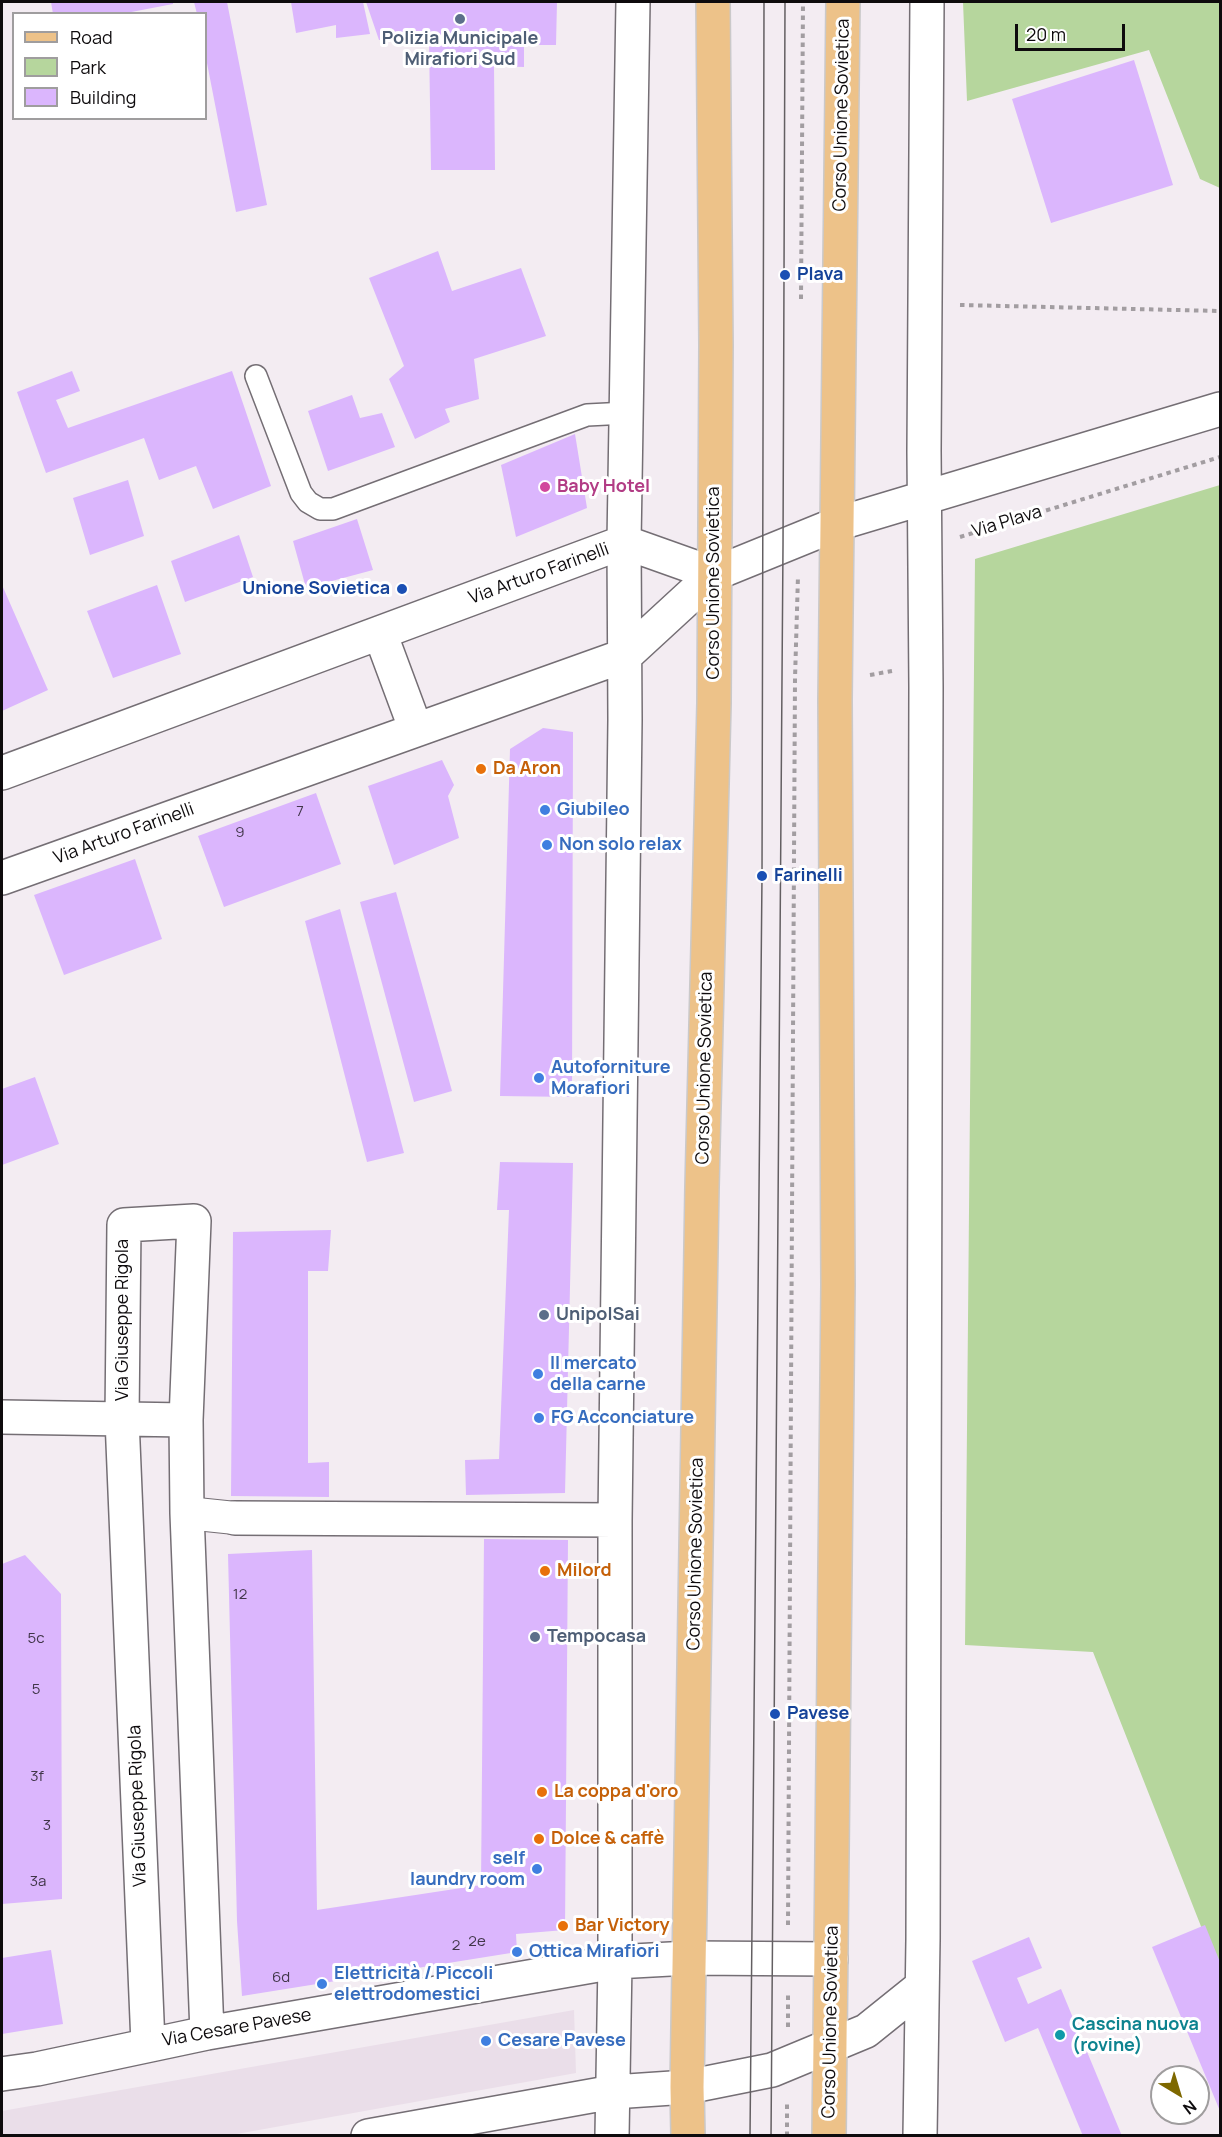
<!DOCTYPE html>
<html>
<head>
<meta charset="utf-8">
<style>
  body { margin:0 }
  #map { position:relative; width:1222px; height:2137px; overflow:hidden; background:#f3ecf2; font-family:Manrope,sans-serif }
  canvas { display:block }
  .frame { position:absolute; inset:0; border:3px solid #0e0b0d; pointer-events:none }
  .legend { position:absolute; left:12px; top:12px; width:195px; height:108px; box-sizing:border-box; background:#fff; border:2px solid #9f9d9e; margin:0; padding:8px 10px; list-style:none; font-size:18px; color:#0e0b0d }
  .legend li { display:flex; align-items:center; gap:12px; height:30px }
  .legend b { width:30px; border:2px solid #9f9d9e }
  .north { position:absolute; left:1150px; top:2065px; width:60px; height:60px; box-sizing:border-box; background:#fff; border:2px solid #9f9d9e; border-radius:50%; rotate:142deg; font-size:16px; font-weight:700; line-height:24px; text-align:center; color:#0e0b0d }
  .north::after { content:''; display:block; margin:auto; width:21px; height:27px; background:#7e6800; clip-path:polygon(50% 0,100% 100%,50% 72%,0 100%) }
  .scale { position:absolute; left:1015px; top:24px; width:110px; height:27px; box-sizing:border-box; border:3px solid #0e0b0d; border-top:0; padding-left:8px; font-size:18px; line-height:21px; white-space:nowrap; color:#0e0b0d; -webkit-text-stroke:4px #fff; paint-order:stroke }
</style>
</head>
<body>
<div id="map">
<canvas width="1222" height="2137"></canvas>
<div class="frame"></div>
<ul class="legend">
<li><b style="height:8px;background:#edc289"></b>Road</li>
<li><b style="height:16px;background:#b6d69d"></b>Park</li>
<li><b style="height:16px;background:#dbb6fd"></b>Building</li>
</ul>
<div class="north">N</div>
<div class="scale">20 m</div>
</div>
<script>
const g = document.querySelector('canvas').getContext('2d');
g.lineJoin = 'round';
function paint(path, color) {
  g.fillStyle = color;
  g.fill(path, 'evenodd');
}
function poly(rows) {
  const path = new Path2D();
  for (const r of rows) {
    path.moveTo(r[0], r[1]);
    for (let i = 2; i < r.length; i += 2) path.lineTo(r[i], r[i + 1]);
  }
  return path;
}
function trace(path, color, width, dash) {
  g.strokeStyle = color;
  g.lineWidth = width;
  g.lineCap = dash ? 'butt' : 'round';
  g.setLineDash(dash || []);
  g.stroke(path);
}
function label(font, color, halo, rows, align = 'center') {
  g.font = font + ' Manrope,sans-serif';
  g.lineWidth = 6;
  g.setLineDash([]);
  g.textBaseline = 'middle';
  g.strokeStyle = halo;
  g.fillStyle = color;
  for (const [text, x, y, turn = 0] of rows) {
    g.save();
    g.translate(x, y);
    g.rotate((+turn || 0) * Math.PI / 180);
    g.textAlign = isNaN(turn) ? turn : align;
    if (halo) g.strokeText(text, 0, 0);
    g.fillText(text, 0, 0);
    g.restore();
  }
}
paint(poly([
  [574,2010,576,2073,231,2135,2,2135,2,2111]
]), '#eadee9');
paint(poly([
  [963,2,1220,2,1220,188,1200,179,1149,50,967,101],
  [1220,485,1220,1967,1217,1967,1093,1652,965,1645,975,559]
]), '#b6d69d');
paint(poly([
  [51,2,173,2,173,4,121,14,53,14],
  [194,2,227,2,267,205,236,212,206,58,206,14,197,14],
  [291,2,363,2,370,34,336,38,336,25,296,33],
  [366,2,557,2,556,45,524,45,524,67,494,66,495,170,431,170,429,39,379,40],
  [1134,60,1173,185,1051,223,1012,99],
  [438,251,452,291,521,268,546,336,474,359,479,399,445,409,450,422,415,439,389,379,404,366,369,278],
  [72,371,80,391,56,400,68,428,232,371,271,486,213,509,196,466,159,480,144,438,46,473,17,392],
  [352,395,360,418,382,413,395,447,328,471,308,411],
  [575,434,587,508,516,537,501,465],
  [128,480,144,536,90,555,73,498],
  [357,519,373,570,306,588,293,541],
  [239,535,253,577,185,602,171,561],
  [2,585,48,690,2,711],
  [157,585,181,654,113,678,87,611],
  [543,728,573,732,572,1097,500,1096,510,749],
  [442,760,454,785,448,796,459,838,394,865,368,786],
  [316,793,341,864,224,907,198,836],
  [135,859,162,939,64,975,34,895],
  [396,892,452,1091,414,1102,360,902],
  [340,909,404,1153,367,1162,305,921],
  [35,1077,59,1144,2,1165,2,1089],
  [500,1162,573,1163,565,1493,466,1495,465,1460,499,1459,509,1210,497,1210],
  [331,1230,328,1271,308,1271,308,1463,329,1462,329,1497,231,1496,233,1232],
  [484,1539,568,1540,565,1930,516,1934,517,1952,242,1996,237,1921,228,1554,312,1550,317,1910,481,1885],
  [25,1555,61,1594,62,1899,2,1904,2,1564],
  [1205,1925,1220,1962,1220,2111,1152,1947],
  [1029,1937,1042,1968,1017,1978,1028,2004,1061,1989,1122,2136,1083,2136,1038,2028,1005,2042,972,1961],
  [51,1950,63,2024,2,2034,2,1958]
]), '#dbb6fd');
const service = poly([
  [256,376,301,493,308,502,320,509,333,509,587,415,627,413]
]);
const pedestrian = poly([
  [187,1513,235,1518]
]);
const minor = poly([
  [380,633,416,730],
  [2,773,624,542,714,574],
  [2,878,626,655,714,574,837,524,1220,409],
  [2,1417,186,1420],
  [235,1518,615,1520],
  [148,2044,122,1419,124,1225,194,1221,186,1420,187,1513,207,2033],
  [2,2074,37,2069,207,2033,615,1962,689,1958,831,1959],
  [368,2136,613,2092,687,2087,772,2070,866,2031,922,1986],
  [612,2136,615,1962,615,1520,625,720,624,542,633,2],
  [920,2136,923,1940,926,687,924,451,927,2]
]);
const primary = poly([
  [688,2136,687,2087,702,1187,714,703,716,345,713,2],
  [829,2136,838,1285,835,699,843,2]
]);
trace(service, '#746e74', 24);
trace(pedestrian, '#746e74', 34);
trace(minor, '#746e74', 36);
trace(primary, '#cac9ca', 36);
trace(poly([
  [801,299,803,2],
  [960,305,1220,311],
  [960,537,1220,457],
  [870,675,892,671],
  [788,1925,795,679,798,576],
  [788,2027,788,1992],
  [787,2136,787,2100]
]), '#a29da1', 4, [4.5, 4.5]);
trace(service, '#fff', 21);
trace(pedestrian, '#fff', 32);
trace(minor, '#fff', 33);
trace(primary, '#edc289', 33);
trace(poly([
  [750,2136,762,876,764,2],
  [771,2136,783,546,785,2]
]), '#635f62', 1.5);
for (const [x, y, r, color] of [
  [460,19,6,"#5c6f8a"],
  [785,275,6,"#1a4fb4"],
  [545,487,6,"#d1479c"],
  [402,589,6,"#1a4fb4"],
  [481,769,6,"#e8710a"],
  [545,810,6,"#3f7fe0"],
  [547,845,6,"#3f7fe0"],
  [762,876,6,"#1a4fb4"],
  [539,1078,6,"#3f7fe0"],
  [544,1315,6,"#5c6f8a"],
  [538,1374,6,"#3f7fe0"],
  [539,1418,6,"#3f7fe0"],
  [545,1571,6,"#e8710a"],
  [535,1637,6,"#5c6f8a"],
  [775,1714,6,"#1a4fb4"],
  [542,1792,6,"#e8710a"],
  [539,1839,6,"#e8710a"],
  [537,1869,6,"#3f7fe0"],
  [563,1926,6,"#e8710a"],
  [517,1952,6,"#3f7fe0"],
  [322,1984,6,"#3f7fe0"],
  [1060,2035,6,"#0f9aa8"],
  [486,2041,6,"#3f7fe0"]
]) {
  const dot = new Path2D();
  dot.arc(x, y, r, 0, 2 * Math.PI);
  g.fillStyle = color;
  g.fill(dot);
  trace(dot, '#fff', 2);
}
label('15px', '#413649', null, [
  ["7",300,812],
  ["9",240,833],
  ["12",240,1595],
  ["5c",36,1639],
  ["5",36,1690],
  ["3f",37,1777],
  ["3",47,1826],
  ["3a",38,1882],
  ["2e",477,1942],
  ["2",456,1946],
  ["6d",281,1978]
]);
label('bold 18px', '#4e5e75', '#fff', [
  ["Polizia Municipale",460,39,"center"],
  ["Mirafiori Sud",460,60,"center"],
  ["UnipolSai",556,1315],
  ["Tempocasa",547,1637]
], 'left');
label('18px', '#0e0b0d', '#fff', [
  ["Corso Unione Sovietica",842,115,-89],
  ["Via Plava",1007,522,-17],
  ["Via Arturo Farinelli",539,574,-20],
  ["Corso Unione Sovietica",714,583,-90],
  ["Via Arturo Farinelli",124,834,-20],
  ["Corso Unione Sovietica",705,1068,-89],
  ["Via Giuseppe Rigola",123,1320,-90],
  ["Corso Unione Sovietica",696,1554,-89],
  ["Via Giuseppe Rigola",138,1806,-92],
  ["Corso Unione Sovietica",831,2022,-89],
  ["Via Cesare Pavese",237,2028,-10]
]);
label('bold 18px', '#164399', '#fff', [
  ["Plava",797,275],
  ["Unione Sovietica",390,589,"right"],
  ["Farinelli",774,876],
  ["Pavese",787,1714]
], 'left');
label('bold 18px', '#b23c85', '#fff', [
  ["Baby Hotel",557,487]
], 'left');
label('bold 18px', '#c56008', '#fff', [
  ["Da Aron",493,769],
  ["Milord",557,1571],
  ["La coppa d'oro",554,1792],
  ["Dolce & caffè",551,1839],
  ["Bar Victory",575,1926]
], 'left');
label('bold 18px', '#366cbe', '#fff', [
  ["Giubileo",557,810],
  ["Non solo relax",559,845],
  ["Autoforniture",551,1068],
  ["Morafiori",551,1089],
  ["Il mercato",550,1364],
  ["della carne",550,1385],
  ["FG Acconciature",551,1418],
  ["self",525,1859,"right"],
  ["laundry room",525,1880,"right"],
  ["Ottica Mirafiori",529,1952],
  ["Elettricità / Piccoli",334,1974],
  ["elettrodomestici",334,1995],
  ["Cesare Pavese",498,2041]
], 'left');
label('bold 18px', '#0d838f', '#fff', [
  ["Cascina nuova",1072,2025],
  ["(rovine)",1072,2046]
], 'left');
</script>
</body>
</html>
